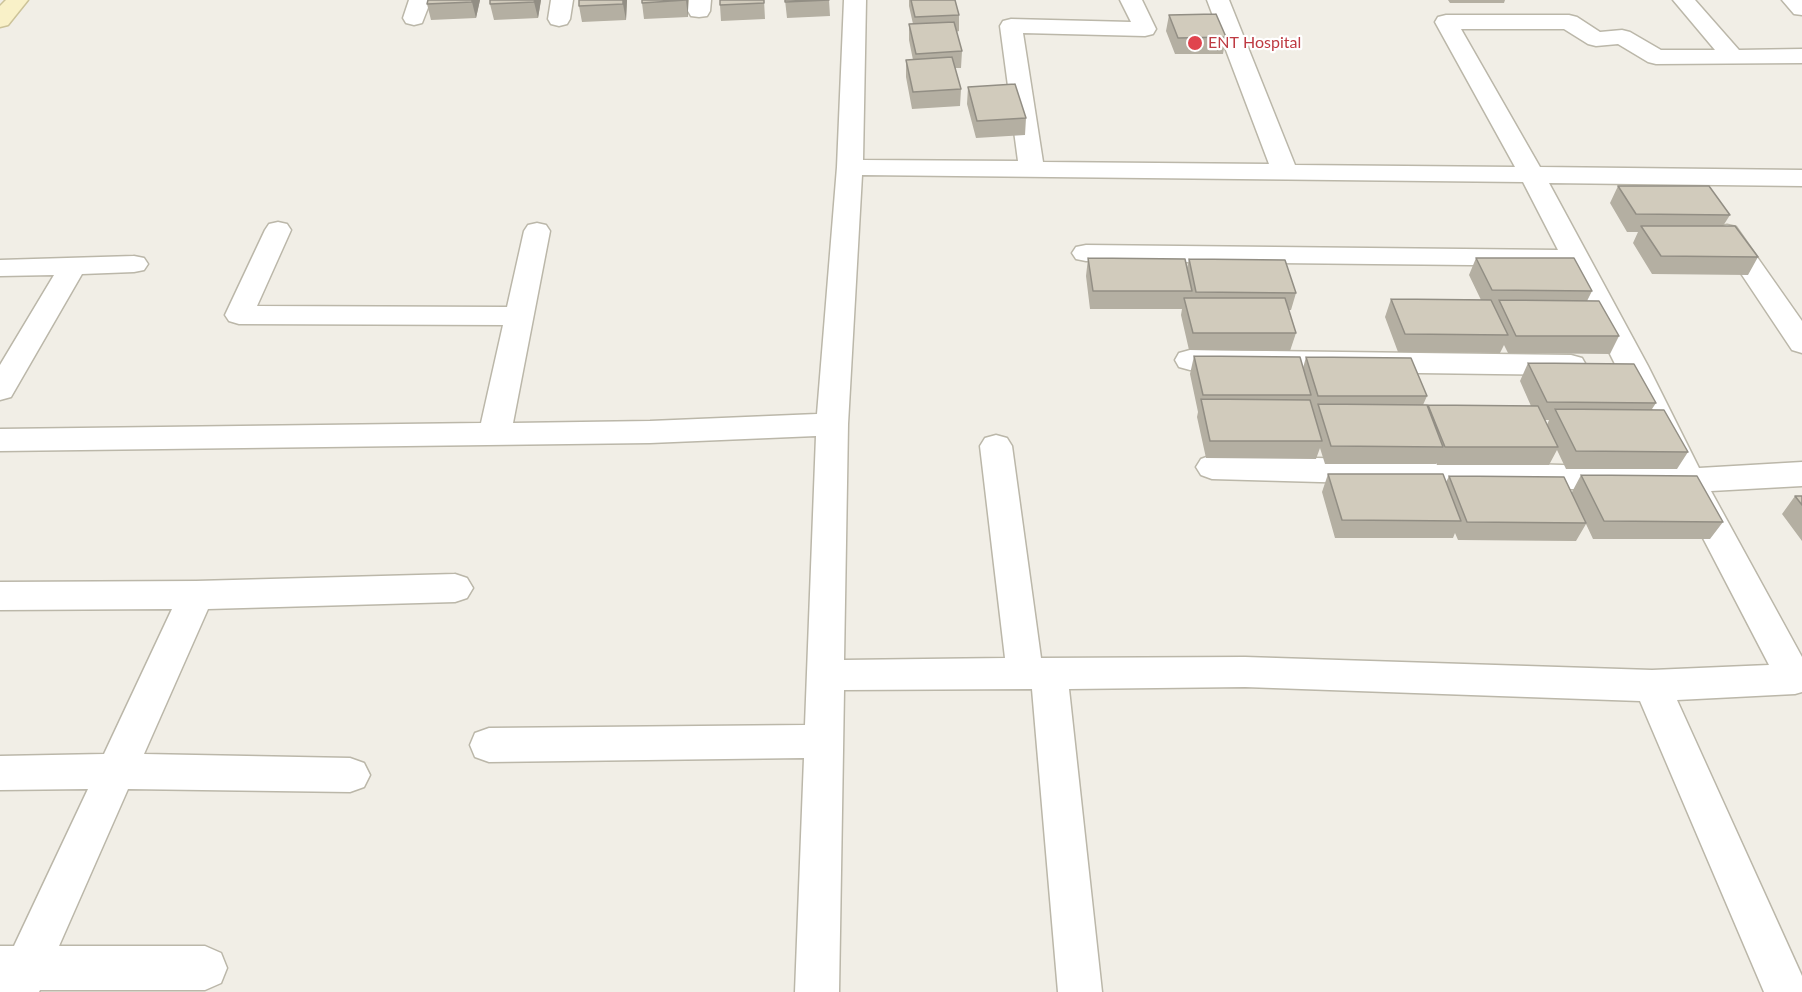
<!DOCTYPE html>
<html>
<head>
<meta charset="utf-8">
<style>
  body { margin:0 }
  canvas { display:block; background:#f1eee6 }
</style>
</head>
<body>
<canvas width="1802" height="992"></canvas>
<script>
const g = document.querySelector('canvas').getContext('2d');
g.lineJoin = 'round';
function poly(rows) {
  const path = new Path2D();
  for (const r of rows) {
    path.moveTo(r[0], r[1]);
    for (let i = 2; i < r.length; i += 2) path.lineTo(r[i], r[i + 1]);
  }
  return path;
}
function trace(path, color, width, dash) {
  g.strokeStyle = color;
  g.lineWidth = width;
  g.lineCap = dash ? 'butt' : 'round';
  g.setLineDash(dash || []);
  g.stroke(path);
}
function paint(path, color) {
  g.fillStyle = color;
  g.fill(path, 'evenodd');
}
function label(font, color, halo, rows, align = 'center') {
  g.font = font + ' Lato,sans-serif';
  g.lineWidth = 4.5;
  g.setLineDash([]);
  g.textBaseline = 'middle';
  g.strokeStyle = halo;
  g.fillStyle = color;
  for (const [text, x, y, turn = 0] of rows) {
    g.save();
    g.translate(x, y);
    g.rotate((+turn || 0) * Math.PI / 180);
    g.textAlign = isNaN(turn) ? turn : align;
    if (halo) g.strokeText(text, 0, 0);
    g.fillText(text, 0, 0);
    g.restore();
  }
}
const street = poly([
  [409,0,431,0,422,23,414,25,406,23,403,18,409,0],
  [551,0,573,0,570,19,567,24,559,26,551,24,548,19,551,0],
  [689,0,711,0,710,11,707,16,699,17,691,16,688,11,689,0],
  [844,0,866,0,863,160,1018,161,1000,26,1003,21,1011,19,1131,22,1120,0,1142,0,1156,29,1153,34,1145,36,1023,33,1043,162,1269,164,1207,0,1229,0,1295,165,1515,167,1435,22,1438,17,1446,15,1569,15,1577,17,1600,32,1622,30,1630,32,1661,50,1715,50,1673,0,1695,0,1739,50,1802,49,1802,63,1656,64,1648,62,1618,44,1596,46,1588,44,1564,29,1461,29,1540,167,1802,170,1802,186,1549,183,1648,366,1699,468,1802,462,1802,486,1711,491,1802,657,1802,692,1795,694,1677,700,1802,976,1802,992,1764,992,1640,701,1245,687,1069,689,1102,992,1058,992,1032,689,844,690,839,992,795,992,804,758,489,762,475,757,470,745,475,733,489,728,805,725,816,436,650,443,0,451,0,429,481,423,503,325,239,324,229,321,225,315,265,230,269,224,278,222,287,224,291,230,257,306,507,307,524,231,528,225,537,223,546,225,550,231,513,423,650,421,817,414,837,167,844,0],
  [862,175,1523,182,1558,250,1086,245,1076,247,1072,253,1076,259,1086,261,1566,266,1667,468,1212,455,1201,459,1196,467,1201,475,1212,479,1679,492,1769,665,1652,670,1245,657,1041,658,1012,446,1007,438,996,435,985,438,980,446,1005,658,844,660,848,424,862,175],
  [1782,0,1802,0,1802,15,1794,14,1782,0],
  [1727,225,1736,227,1802,321,1802,353,1792,350,1714,233,1718,227,1727,225],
  [134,256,144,258,148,264,144,270,134,272,82,274,11,397,0,400,0,365,54,275,0,276,0,260,134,256],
  [1190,350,1571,355,1582,358,1586,365,1582,372,1571,375,1190,370,1179,367,1175,360,1179,353,1190,350],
  [455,574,467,578,473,588,467,598,455,602,208,609,144,754,350,758,364,763,370,775,364,787,350,792,128,789,59,946,205,946,221,953,227,968,221,983,205,990,40,990,39,992,0,992,0,946,14,946,88,789,0,790,0,756,104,754,172,609,0,610,0,582,196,581,455,574]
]);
const secondary = poly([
  [6,0,28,0,8,25,0,27,0,6,6,0]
]);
trace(street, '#bbb7a9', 3);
trace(secondary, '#ccc399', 3);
paint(street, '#fff');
paint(secondary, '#f9f1c8');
paint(poly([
  [428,0,480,0,476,18,431,20,427,4],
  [541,0,538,18,494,20,490,4],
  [579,0,627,0,626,20,582,22,579,6],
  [688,0,688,17,644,19,642,3],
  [764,0,765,19,721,21,720,5],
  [785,0,829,0,830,16,787,18],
  [909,0,955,0,959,15,959,31,956,32,962,51,961,68,955,68,961,89,960,106,912,109,906,77,906,60,913,60,909,40,909,24,913,24,909,6],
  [1448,0,1505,0,1504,3,1450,3],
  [1169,15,1226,37,1223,54,1175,54,1166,31],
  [968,87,1026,118,1025,135,976,138,967,104],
  [1618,186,1730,215,1723,226,1758,257,1748,275,1652,274,1633,243,1638,232,1627,232,1610,203],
  [1088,258,1187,268,1189,259,1296,293,1291,310,1288,310,1296,333,1290,351,1189,350,1181,315,1182,309,1090,309,1086,276],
  [1476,258,1592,291,1587,301,1619,336,1610,354,1508,353,1504,345,1500,353,1398,352,1385,317,1391,299,1481,300,1469,275],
  [1194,356,1303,368,1306,357,1427,396,1423,405,1428,407,1428,405,1531,406,1520,381,1528,363,1656,403,1652,409,1688,452,1677,469,1566,469,1557,450,1549,465,1437,465,1436,463,1436,464,1325,464,1320,448,1316,459,1206,458,1197,417,1198,412,1190,374],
  [1545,420,1549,420,1547,425],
  [1328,474,1446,482,1449,476,1572,492,1581,475,1723,522,1710,539,1593,539,1586,524,1576,541,1458,540,1455,533,1453,538,1335,538,1322,492],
  [1795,496,1802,496,1802,541,1782,514]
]), '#b4afa2');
paint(poly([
  [472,0,480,0,476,18,472,2],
  [535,0,541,0,538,18,534,2],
  [623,0,627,0,626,20,623,4],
  [686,0,688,0,688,17]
]), '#928e84');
const building = poly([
  [428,0,472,0,472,2,427,4,428,0],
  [490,0,535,0,534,2,490,4,490,0],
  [579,0,623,0,623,4,579,6,579,0],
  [642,0,686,0,642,3,642,0],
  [720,0,764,0,764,3,720,5,720,0],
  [785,0,829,0,785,2,785,0],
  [911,0,955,0,959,15,915,17,911,0],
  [1216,14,1226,37,1178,38,1169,15,1216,14],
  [954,22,962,51,916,54,909,24,954,22],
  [952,57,961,89,913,92,906,60,952,57],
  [1015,84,1026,118,977,121,968,87,1015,84],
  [1618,186,1709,186,1730,215,1636,214,1618,186],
  [1641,226,1735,226,1758,257,1661,256,1641,226],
  [1088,258,1185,259,1192,291,1093,291,1088,258],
  [1476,258,1574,258,1592,291,1492,290,1476,258],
  [1189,259,1285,260,1296,293,1196,292,1189,259],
  [1184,298,1285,298,1296,333,1193,333,1184,298],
  [1391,299,1491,300,1508,335,1405,334,1391,299],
  [1499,300,1599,301,1619,336,1516,336,1499,300],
  [1194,356,1300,357,1311,395,1203,395,1194,356],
  [1306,357,1411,358,1427,396,1318,396,1306,357],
  [1528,363,1634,364,1656,403,1547,402,1528,363],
  [1201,399,1310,400,1322,441,1210,441,1201,399],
  [1318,404,1427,405,1443,447,1331,446,1318,404],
  [1428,405,1538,406,1558,447,1445,447,1428,405],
  [1555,409,1664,410,1688,452,1576,451,1555,409],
  [1328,474,1443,474,1461,521,1342,520,1328,474],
  [1581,475,1697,476,1723,522,1604,521,1581,475],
  [1449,476,1564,477,1586,523,1467,522,1449,476],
  [1795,496,1802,496,1802,505,1795,496]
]);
paint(building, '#d1cbbc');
trace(building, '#928e84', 1.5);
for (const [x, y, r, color] of [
  [1195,43,8,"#e0444e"]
]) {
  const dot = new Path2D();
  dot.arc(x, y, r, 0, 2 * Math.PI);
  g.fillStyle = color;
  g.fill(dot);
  trace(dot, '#fff', 2);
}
label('16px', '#be3a42', '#fff', [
  ["ENT Hospital",1208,43]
], 'left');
</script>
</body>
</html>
